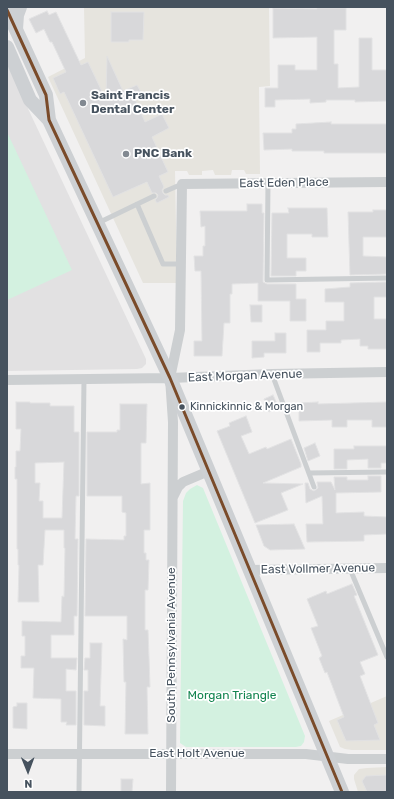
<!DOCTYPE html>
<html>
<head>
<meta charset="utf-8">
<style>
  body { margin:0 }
  #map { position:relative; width:394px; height:799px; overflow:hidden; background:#f1f0f0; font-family:Rubik,sans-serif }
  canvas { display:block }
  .frame { position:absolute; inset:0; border:8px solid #46525e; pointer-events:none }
  .north { position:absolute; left:8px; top:751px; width:40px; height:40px; -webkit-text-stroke:3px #fff; paint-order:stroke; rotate:179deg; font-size:11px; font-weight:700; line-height:16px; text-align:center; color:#46525e }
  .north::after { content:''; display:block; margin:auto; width:14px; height:18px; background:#46525e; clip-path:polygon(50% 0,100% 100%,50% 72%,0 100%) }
</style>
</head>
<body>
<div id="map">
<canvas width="394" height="799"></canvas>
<div class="frame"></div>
<div class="north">N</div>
</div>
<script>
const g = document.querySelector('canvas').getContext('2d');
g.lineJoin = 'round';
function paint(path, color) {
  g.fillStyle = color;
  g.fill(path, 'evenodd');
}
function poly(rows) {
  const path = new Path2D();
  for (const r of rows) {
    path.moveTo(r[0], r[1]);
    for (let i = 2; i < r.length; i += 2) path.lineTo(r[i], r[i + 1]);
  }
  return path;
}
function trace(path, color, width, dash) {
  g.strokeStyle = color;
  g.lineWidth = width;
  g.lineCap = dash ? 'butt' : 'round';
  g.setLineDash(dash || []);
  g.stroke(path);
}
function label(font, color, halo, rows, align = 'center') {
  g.font = font + ' Rubik,sans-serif';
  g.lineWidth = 3.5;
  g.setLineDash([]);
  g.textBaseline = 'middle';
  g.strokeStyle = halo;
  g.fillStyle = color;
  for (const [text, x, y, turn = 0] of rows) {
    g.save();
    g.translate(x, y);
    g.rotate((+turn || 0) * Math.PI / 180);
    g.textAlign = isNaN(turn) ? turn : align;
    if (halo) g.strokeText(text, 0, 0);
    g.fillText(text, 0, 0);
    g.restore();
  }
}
paint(poly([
  [84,7,269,7,270,86,259,87,260,174,246,174,244,170,232,170,231,175,215,175,213,170,202,171,202,175,189,175,187,171,175,171,177,283,143,283,48,77,85,58],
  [387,696,387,750,352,750,345,749,340,747,329,721],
  [387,767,387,792,358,792,354,779,354,775,359,769,367,768]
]), '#e6e4de');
paint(poly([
  [7,64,146,359,146,364,142,368,137,369,7,371]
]), '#e2e1e2');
paint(poly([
  [7,132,72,270,7,300],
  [197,485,203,488,305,736,304,742,301,746,296,747,186,747,180,743,183,501,186,493,190,489]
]), '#d3f1e0');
const building = poly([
  [273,8,317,9,317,8,346,8,346,30,334,30,334,64,338,64,338,88,359,87,359,38,372,38,372,70,387,70,387,101,355,102,355,100,326,100,326,102,310,103,310,99,275,100,275,107,265,107,265,88,278,88,278,65,295,65,295,70,317,70,317,37,273,38,273,8],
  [47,11,49,15,56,12,81,65,88,62,106,100,107,56,123,91,137,85,142,94,134,97,145,122,162,114,169,128,152,137,168,172,159,176,164,187,162,190,163,193,165,195,168,195,169,197,157,203,155,200,157,198,158,195,156,193,152,193,147,182,113,197,64,92,60,94,53,78,66,72,52,42,50,42,44,29,36,33,29,19,47,11],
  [111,12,144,12,143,40,129,40,129,42,111,42,111,12],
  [331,122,331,124,387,124,387,153,324,153,324,151,292,151,292,149,264,150,263,133,292,133,292,129,296,129,296,124,331,122],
  [247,204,262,204,262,213,264,213,263,282,267,284,296,284,296,299,306,299,306,321,290,321,290,301,258,301,258,283,232,284,232,294,230,294,230,323,224,323,222,356,194,356,194,341,202,341,201,271,195,271,194,256,203,256,203,246,205,246,205,226,201,227,200,211,247,211,247,204],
  [288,208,327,208,328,237,312,237,312,234,287,234,287,258,306,258,306,271,296,271,296,276,271,276,272,213,289,213,288,208],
  [373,210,387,210,387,237,363,237,363,256,387,257,387,274,350,275,348,212,373,212,373,210],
  [387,282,387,297,374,297,374,319,387,319,387,349,368,349,368,346,360,346,360,339,341,340,341,343,320,343,320,352,307,352,307,330,326,330,326,321,344,321,344,302,325,302,325,289,350,287,350,283,387,282],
  [250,305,262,305,262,322,251,322,250,305],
  [275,333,286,333,286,353,264,353,264,357,252,358,252,341,275,341,275,333],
  [273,395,279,408,269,412,264,399,273,395],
  [16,402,30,402,30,403,50,403,50,406,74,406,74,432,79,432,79,496,76,496,75,539,78,539,77,616,74,616,74,635,51,635,51,658,77,658,76,670,66,669,66,691,76,691,76,725,66,725,67,722,61,722,61,699,33,698,34,668,21,668,21,656,25,656,25,636,22,636,22,621,61,622,62,596,64,597,65,548,64,548,64,530,45,530,43,565,38,565,39,602,18,602,19,565,18,565,18,549,17,549,17,479,15,479,15,467,16,467,16,451,20,451,21,429,16,429,16,402],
  [64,462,62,518,43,518,43,501,39,501,40,483,35,483,35,463,64,462],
  [318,402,318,404,387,402,387,427,372,427,372,420,347,420,347,427,332,427,332,420,299,421,299,403,318,402],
  [120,404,147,404,146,443,141,443,141,484,150,483,150,530,144,530,144,553,146,553,146,560,149,560,148,590,145,590,145,630,148,630,149,657,150,687,147,687,148,734,125,734,126,682,124,682,123,639,127,640,127,616,85,616,86,539,124,540,124,536,126,536,126,513,122,512,122,496,87,496,87,432,117,432,117,430,120,430,120,404],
  [246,416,252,432,241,436,249,454,266,447,267,449,291,439,301,464,301,467,263,483,303,484,281,493,288,510,255,523,217,431,230,426,229,423,246,416],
  [315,443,320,456,308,461,304,448,315,443],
  [354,446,387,446,387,463,381,463,381,468,368,468,368,459,347,460,347,469,334,469,334,449,354,449,354,446],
  [368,476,381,476,381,492,336,493,336,513,364,512,364,516,387,517,387,534,364,535,364,541,307,542,306,524,323,524,322,496,306,503,305,483,308,483,310,489,314,491,318,488,317,482,331,482,335,490,334,477,347,477,347,480,368,480,368,476],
  [294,524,305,549,270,550,264,546,256,525,294,524],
  [352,584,357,595,354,596,378,655,360,662,365,674,360,676,378,723,374,725,380,740,346,741,337,720,344,717,327,672,325,673,319,658,322,656,311,628,318,626,307,599,326,591,327,594,352,584],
  [90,643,102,643,100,706,105,706,105,726,84,725,84,691,88,691,88,670,84,670,85,658,90,658,90,643],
  [17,703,27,703,27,729,13,728,13,707,17,706,17,703],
  [387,775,387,792,367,792,362,781,366,776,387,775],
  [121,779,133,779,132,792,121,792,121,779]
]);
paint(building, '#d8d8da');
trace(building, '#e2e2e3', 1);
trace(poly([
  [268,183,267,280,387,278],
  [166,191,182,184],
  [137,204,163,264,181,264],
  [98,223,154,196],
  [272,374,314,487],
  [309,473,387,472],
  [350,569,387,657],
  [79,792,84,379]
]), '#cccfd1', 5);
trace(poly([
  [7,380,170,378,272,374,387,372],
  [173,497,178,487,183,482,209,471],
  [250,570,387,568],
  [7,754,306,754,348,759,387,759],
  [171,792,173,422,170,378,180,330,182,184,387,182]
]), '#cccfd1', 10);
trace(poly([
  [7,10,46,95,49,120],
  [16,29,17,15,20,7],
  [7,47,30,100,49,120,170,378,342,792]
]), '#cdd0d3', 14);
trace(poly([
  [7,10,46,95,49,120,170,378,342,792]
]), '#7a4b2a', 3);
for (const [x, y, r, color] of [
  [83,103,4,"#828991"],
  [126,154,4,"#828991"],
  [182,407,3.5,"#46525e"]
]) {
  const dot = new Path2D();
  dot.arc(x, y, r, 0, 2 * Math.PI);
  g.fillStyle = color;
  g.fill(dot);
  trace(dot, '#fff', 1.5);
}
label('11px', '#46525e', '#fff', [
  ["Kinnickinnic & Morgan",190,407]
], 'left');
label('bold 12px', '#46525e', '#fff', [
  ["Saint Francis",91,96],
  ["Dental Center",91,110],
  ["PNC Bank",134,154]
], 'left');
label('12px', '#46525e', '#fff', [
  ["East Eden Place",284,183,-1],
  ["East Morgan Avenue",245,376,-2],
  ["East Vollmer Avenue",318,569,-1],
  ["South Pennsylvania Avenue",172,645,-90],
  ["East Holt Avenue",197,754]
]);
label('12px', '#12844f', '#fff', [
  ["Morgan Triangle",232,696]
]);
</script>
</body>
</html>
